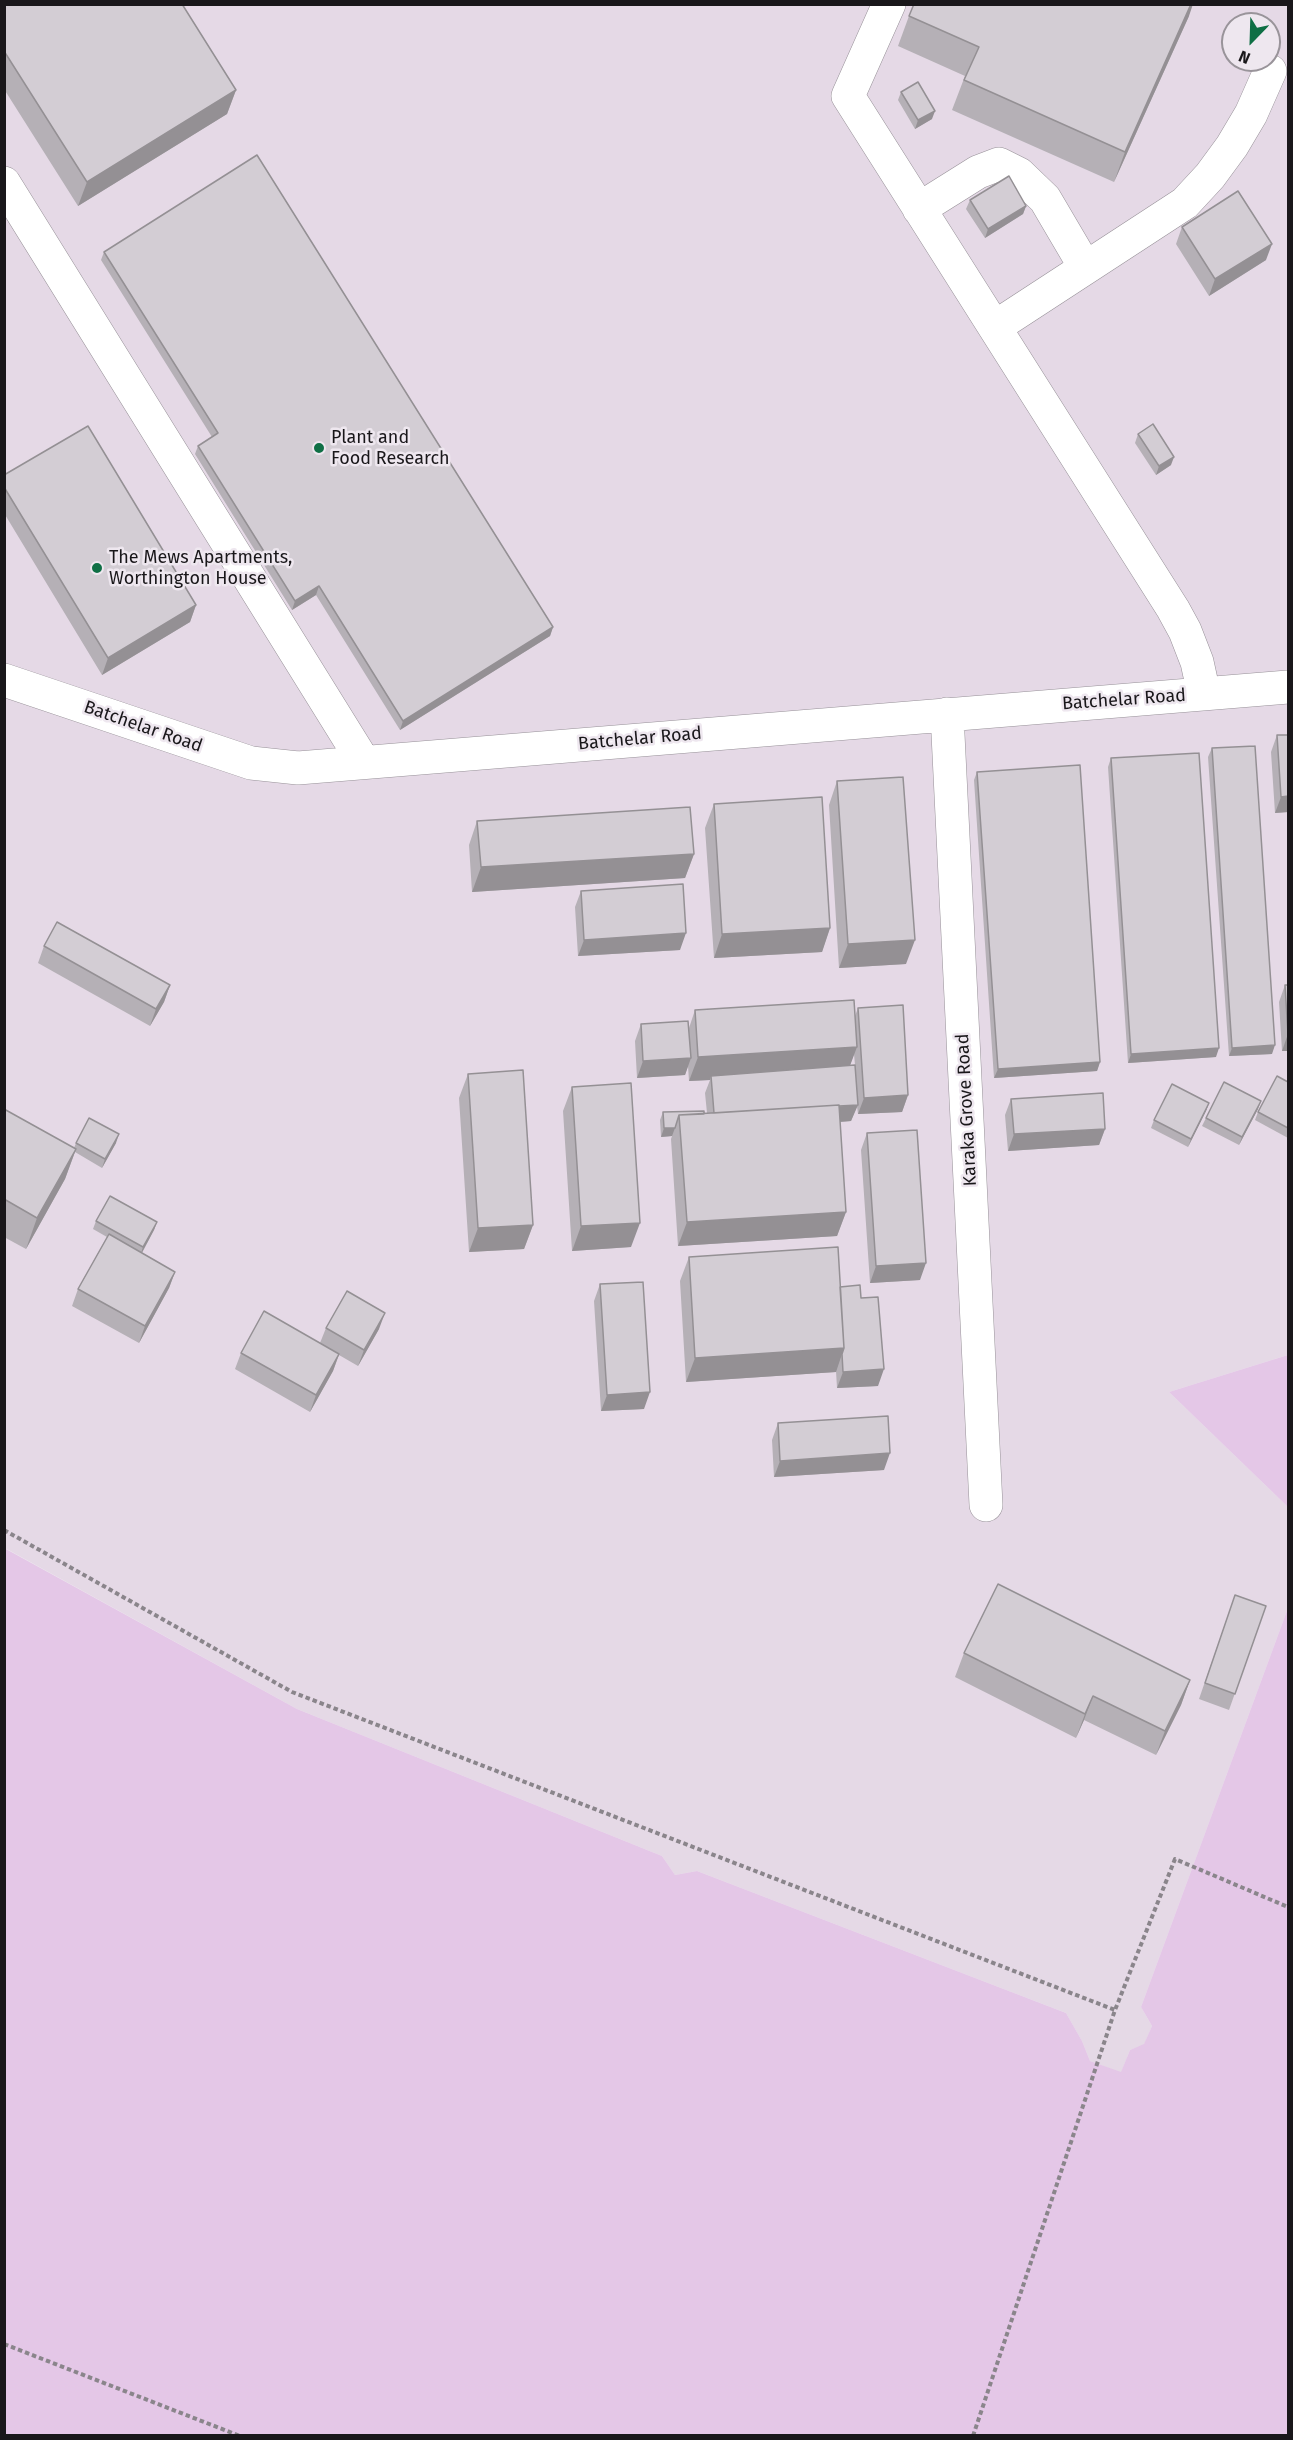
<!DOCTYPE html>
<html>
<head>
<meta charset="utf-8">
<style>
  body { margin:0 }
  #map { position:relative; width:1293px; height:2440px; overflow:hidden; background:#eee7ef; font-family:"Fira Sans",sans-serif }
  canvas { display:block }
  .frame { position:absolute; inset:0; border:6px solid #19171a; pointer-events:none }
  .north { position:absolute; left:1221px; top:12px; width:60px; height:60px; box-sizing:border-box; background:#eee7ef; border:2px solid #99949a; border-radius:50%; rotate:203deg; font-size:16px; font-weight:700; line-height:24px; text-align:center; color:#19171a }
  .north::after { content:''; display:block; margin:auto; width:21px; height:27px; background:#0f6f45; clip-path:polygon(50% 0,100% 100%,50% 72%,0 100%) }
</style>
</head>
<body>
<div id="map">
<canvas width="1293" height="2440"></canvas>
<div class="frame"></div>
<div class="north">N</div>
</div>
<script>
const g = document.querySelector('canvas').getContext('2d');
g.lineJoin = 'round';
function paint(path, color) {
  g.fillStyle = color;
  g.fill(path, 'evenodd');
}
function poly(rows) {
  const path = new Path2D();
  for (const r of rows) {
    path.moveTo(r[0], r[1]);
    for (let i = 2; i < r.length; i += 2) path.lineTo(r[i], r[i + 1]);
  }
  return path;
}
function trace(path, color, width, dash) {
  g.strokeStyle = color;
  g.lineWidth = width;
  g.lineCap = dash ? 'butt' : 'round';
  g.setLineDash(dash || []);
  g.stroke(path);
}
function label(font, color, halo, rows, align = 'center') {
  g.font = font + ' "Fira Sans",sans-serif';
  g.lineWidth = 5;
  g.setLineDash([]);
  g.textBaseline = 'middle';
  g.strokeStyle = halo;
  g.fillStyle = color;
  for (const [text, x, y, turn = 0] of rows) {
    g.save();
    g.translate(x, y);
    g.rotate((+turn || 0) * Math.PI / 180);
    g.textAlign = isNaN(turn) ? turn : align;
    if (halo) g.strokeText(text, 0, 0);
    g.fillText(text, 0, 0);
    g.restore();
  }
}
paint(poly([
  [5,5,1288,5,1288,1355,1169,1392,1288,1507,1288,1608,1141,2007,1152,2026,1144,2045,1130,2050,1121,2073,1090,2061,1082,2041,1066,2013,697,1871,675,1875,662,1856,297,1709,5,1548],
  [1233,24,1269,24,1269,60,1233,60]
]), '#e5d9e6');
paint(poly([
  [1288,1355,1288,1507,1169,1392],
  [4,1548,297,1709,662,1856,675,1875,697,1871,1066,2013,1082,2041,1090,2061,1121,2072,1130,2050,1144,2044,1152,2026,1141,2007,1288,1608,1288,2435,5,2435]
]), '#e4c7e7');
const minor = poly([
  [889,4,848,96,1173,609,1185,631,1197,662,1204,694],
  [4,183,363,761],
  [919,209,978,172,999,164,1019,174,1045,199,1085,267],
  [995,327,1185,203,1210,176,1232,146,1251,114,1270,71],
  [4,680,251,763,298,768,1288,687],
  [947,714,986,1505]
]);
trace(minor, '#979198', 34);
trace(poly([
  [4,1530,292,1692,1115,2010],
  [4,2344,240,2436],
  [973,2436,1115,2010,1175,1859,1288,1907]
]), '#8a858b', 4, [4.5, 3]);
trace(minor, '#fff', 33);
paint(poly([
  [4,4,236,90,227,114,78,206,4,89],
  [909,16,1189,16,1114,182,952,110,965,76,898,46],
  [901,92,932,119,915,129,898,100],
  [970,200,1026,206,1023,214,985,238,966,209],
  [1182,227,1266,260,1209,296,1176,244],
  [104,252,553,627,550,636,400,730,316,595,292,610,195,454,198,446,212,437,101,260],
  [1138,434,1171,465,1156,475,1135,443],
  [4,475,196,605,190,622,102,675,4,513],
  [1277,735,1288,812,1275,813,1271,752],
  [1212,748,1272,1054,1229,1056,1208,757],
  [1111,758,1216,1057,1128,1063,1108,767],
  [977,772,1100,1062,1097,1071,994,1078,974,780],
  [837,781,906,964,839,968,829,805],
  [714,804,830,928,822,952,714,958,705,828],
  [477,821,694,854,685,878,472,892,469,845],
  [581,891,680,950,578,956,575,907],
  [44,946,170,985,164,1002,150,1026,38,963],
  [1285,985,1288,985,1288,1051,1282,1051,1279,1002],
  [858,1008,908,1095,902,1112,858,1114,857,1106,851,1121,840,1122,846,1212,837,1236,678,1246,671,1139,672,1136,661,1137,660,1120,663,1112,707,1113,705,1093,710,1080,689,1081,688,1066,685,1075,637,1078,635,1041,641,1024,689,1028,695,1010,855,1016],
  [854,1054,855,1065,850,1065],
  [468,1074,533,1225,524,1249,469,1252,459,1098],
  [1288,1082,1288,1138,1255,1120,1258,1112],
  [572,1087,631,1247,572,1251,563,1111],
  [1011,1099,1105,1129,1099,1145,1008,1151,1005,1115],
  [1209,1103,1206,1111,1188,1147,1151,1128,1154,1120],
  [4,1109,74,1148,76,1143,116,1143,102,1168,75,1152,65,1179,26,1249,4,1237],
  [1258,1109,1239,1145,1202,1126,1206,1118],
  [867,1133,920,1280,870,1283,861,1150],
  [96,1221,157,1222,154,1230,142,1253,175,1272,169,1288,139,1343,72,1306,78,1289,107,1237,93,1229],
  [689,1257,840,1287,861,1298,878,1386,837,1388,836,1371,836,1372,686,1382,680,1281],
  [600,1284,644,1409,601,1411,594,1301],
  [326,1328,379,1329,358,1366,339,1355,333,1371,310,1412,235,1369,241,1353,320,1343],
  [778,1423,884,1470,774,1477,772,1440],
  [1235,1595,1266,1606,1229,1710,1199,1699],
  [964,1653,1190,1680,1181,1705,1156,1755,1084,1720,1076,1738,955,1677]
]), '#b5b0b6');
paint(poly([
  [1191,4,1193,4,1189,16,1114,182,1125,152],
  [236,90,227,114,78,206,87,182],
  [935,111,932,119,915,129,918,120],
  [1026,206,1023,214,985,238,988,229],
  [1272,244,1266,260,1209,296,1215,279],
  [1174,457,1171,465,1156,475,1159,466],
  [319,586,316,595,292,610,295,601],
  [196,605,190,622,102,675,108,658],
  [553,627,550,636,400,730,403,721],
  [1288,796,1288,812,1275,813,1281,797],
  [694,854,685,878,472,892,481,867],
  [830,928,822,952,714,958,722,934],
  [686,933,680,950,578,956,584,940],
  [915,940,906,964,839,968,848,944],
  [170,985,164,1002,150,1026,156,1009],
  [1288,1034,1288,1051,1282,1051],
  [1275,1045,1272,1054,1229,1056,1232,1048],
  [857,1047,848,1071,711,1076,710,1080,689,1081,698,1057],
  [1219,1048,1216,1057,1128,1063,1131,1054],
  [691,1058,685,1075,637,1078,643,1061],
  [1100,1062,1097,1071,994,1078,998,1069],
  [908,1095,902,1112,858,1114,864,1098],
  [1261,1101,1258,1109,1239,1145,1242,1137],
  [1209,1103,1206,1111,1188,1147,1191,1139],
  [858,1105,851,1121,709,1132,715,1116],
  [664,1128,675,1128,672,1136,661,1137],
  [1105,1129,1099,1145,1008,1151,1014,1134],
  [119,1134,116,1143,102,1168,105,1159],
  [76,1149,65,1179,26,1249,37,1218],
  [846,1212,837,1236,678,1246,687,1222],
  [157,1222,154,1230,140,1256,143,1247],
  [640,1223,631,1247,572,1251,581,1226],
  [533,1225,524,1249,469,1252,478,1228],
  [926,1263,920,1280,870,1283,876,1266],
  [175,1272,169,1288,139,1343,145,1326],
  [385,1313,379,1329,358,1366,364,1350],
  [844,1348,836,1372,686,1382,695,1358],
  [339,1354,333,1371,310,1412,316,1395],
  [884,1369,878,1386,837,1388,843,1372],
  [650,1392,644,1409,601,1411,607,1395],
  [890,1453,884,1470,774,1477,780,1461],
  [1190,1680,1181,1705,1156,1755,1165,1731],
  [1093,1696,1084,1720,1076,1738,1085,1714]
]), '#949094');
const building = poly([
  [4,4,182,4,236,90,87,182,4,51,4,4],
  [914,4,1191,4,1125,152,964,80,979,47,909,16,914,4],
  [918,82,935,111,918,120,901,92,918,82],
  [257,155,553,627,403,721,319,586,295,601,198,446,218,433,104,252,257,155],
  [1009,176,1026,206,988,229,970,200,1009,176],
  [1238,191,1272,244,1215,279,1182,227,1238,191],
  [1153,424,1174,457,1159,466,1138,434,1153,424],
  [88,426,196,605,108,658,4,487,4,475,88,426],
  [1277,735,1288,735,1288,796,1281,797,1277,735],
  [1255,746,1275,1045,1232,1048,1212,748,1255,746],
  [1199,753,1219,1048,1131,1054,1111,758,1199,753],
  [1080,765,1100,1062,998,1069,977,772,1080,765],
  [903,777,915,940,848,944,837,781,903,777],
  [822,797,830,928,722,934,714,804,822,797],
  [690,807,694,854,481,867,477,821,690,807],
  [683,884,686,933,584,940,581,891,683,884],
  [57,922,170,985,156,1009,44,946,57,922],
  [1285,985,1288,985,1288,1034,1285,985],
  [854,1000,857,1047,698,1057,695,1010,854,1000],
  [903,1005,908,1095,864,1098,858,1008,903,1005],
  [688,1021,691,1058,643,1061,641,1024,688,1021],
  [855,1065,858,1105,839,1106,839,1105,714,1113,711,1076,855,1065],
  [523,1070,533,1225,478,1228,468,1074,523,1070],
  [1277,1076,1288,1082,1288,1128,1258,1112,1277,1076],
  [1224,1082,1261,1101,1242,1137,1206,1118,1224,1082],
  [631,1083,640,1223,581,1226,572,1087,631,1083],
  [1172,1084,1209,1103,1191,1139,1154,1120,1172,1084],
  [1103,1093,1105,1129,1014,1134,1011,1099,1103,1093],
  [839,1105,846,1212,687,1222,679,1115,839,1105],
  [4,1109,76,1149,37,1218,4,1199,4,1109],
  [704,1111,704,1114,679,1115,675,1128,664,1128,663,1112,704,1111],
  [89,1118,119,1134,105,1159,76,1143,89,1118],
  [917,1130,926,1263,876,1266,867,1133,917,1130],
  [110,1196,157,1222,143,1247,96,1221,110,1196],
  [109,1234,175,1272,145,1326,78,1289,109,1234],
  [838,1247,844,1348,695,1358,689,1257,838,1247],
  [643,1282,650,1392,607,1395,600,1284,643,1282],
  [860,1285,861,1298,878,1297,884,1369,843,1372,842,1354,844,1348,840,1287,860,1285],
  [347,1291,385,1313,364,1350,326,1328,347,1291],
  [264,1311,339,1354,316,1395,241,1353,264,1311],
  [888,1416,890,1453,780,1461,778,1423,888,1416],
  [998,1584,1190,1680,1165,1731,1093,1696,1085,1714,964,1653,998,1584],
  [1235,1595,1266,1606,1235,1694,1205,1683,1235,1595]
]);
paint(building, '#d3cdd4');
trace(building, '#949094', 1.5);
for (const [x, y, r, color] of [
  [319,448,6,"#0f6f45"],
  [97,568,6,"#0f6f45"]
]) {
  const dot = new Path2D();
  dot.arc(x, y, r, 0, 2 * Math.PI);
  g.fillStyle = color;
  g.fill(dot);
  trace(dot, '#eee7ef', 2);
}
label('18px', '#19171a', '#eee7ef', [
  ["Plant and",331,438],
  ["Food Research",331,459],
  ["The Mews Apartments,",109,558],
  ["Worthington House",109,579]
], 'left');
label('18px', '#19171a', '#eee7ef', [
  ["Batchelar Road",1124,700,-4],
  ["Batchelar Road",143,727,19],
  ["Batchelar Road",640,739,-5],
  ["Karaka Grove Road",967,1110,-93]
]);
</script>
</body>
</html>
